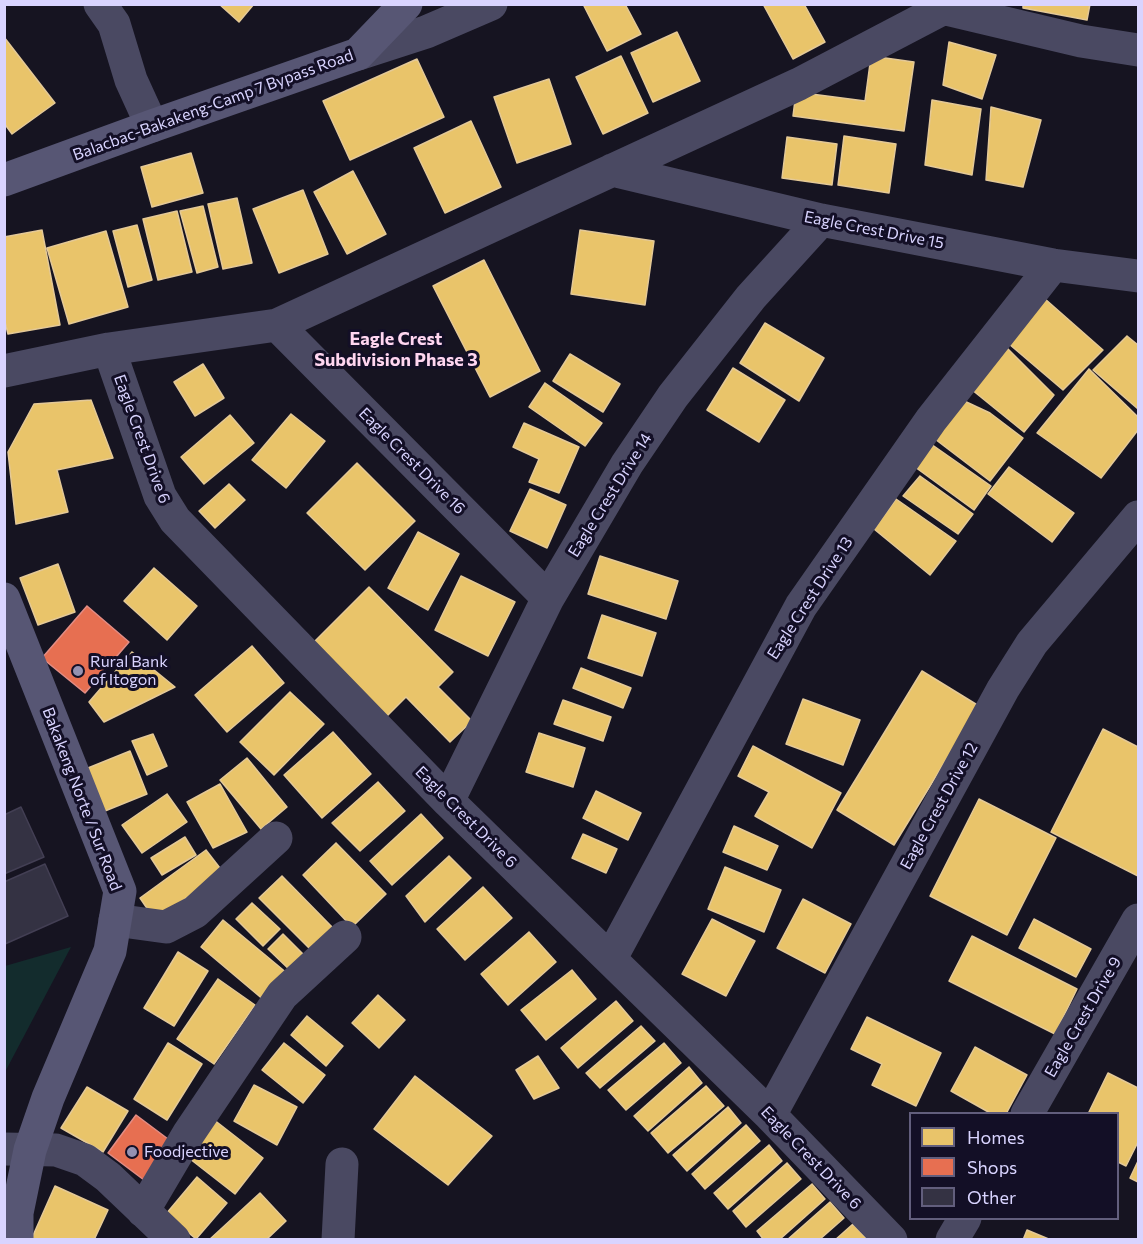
<!DOCTYPE html>
<html>
<head>
<meta charset="utf-8">
<style>
  body { margin:0 }
  #map { position:relative; width:1143px; height:1244px; overflow:hidden; background:#161421; font-family:Commissioner,sans-serif }
  canvas { display:block }
  .frame { position:absolute; inset:0; border:6px solid #d9d4ff; pointer-events:none }
  .legend { position:absolute; left:909px; top:1112px; width:210px; height:108px; box-sizing:border-box; background:#130f26; border:2px solid #625e7d; margin:0; padding:8px 10px; list-style:none; font-size:18px; color:#d9d4ff }
  .legend li { display:flex; align-items:center; gap:12px; height:30px }
  .legend b { width:30px; border:2px solid #625e7d }
</style>
</head>
<body>
<div id="map">
<canvas width="1143" height="1244"></canvas>
<div class="frame"></div>
<ul class="legend">
<li><b style="height:16px;background:#e9c46a"></b>Homes</li>
<li><b style="height:16px;background:#e76f51"></b>Shops</li>
<li><b style="height:16px;background:#343243"></b>Other</li>
</ul>
</div>
<script>
const g = document.querySelector('canvas').getContext('2d');
g.lineJoin = 'round';
function paint(path, color) {
  g.fillStyle = color;
  g.fill(path, 'evenodd');
}
function poly(rows) {
  const path = new Path2D();
  for (const r of rows) {
    path.moveTo(r[0], r[1]);
    for (let i = 2; i < r.length; i += 2) path.lineTo(r[i], r[i + 1]);
  }
  return path;
}
function trace(path, color, width, dash) {
  g.strokeStyle = color;
  g.lineWidth = width;
  g.lineCap = dash ? 'butt' : 'round';
  g.setLineDash(dash || []);
  g.stroke(path);
}
function label(font, color, halo, rows, align = 'center') {
  g.font = font + ' Commissioner,sans-serif';
  g.lineWidth = 6;
  g.setLineDash([]);
  g.textBaseline = 'middle';
  g.strokeStyle = halo;
  g.fillStyle = color;
  for (const [text, x, y, turn = 0] of rows) {
    g.save();
    g.translate(x, y);
    g.rotate((+turn || 0) * Math.PI / 180);
    g.textAlign = isNaN(turn) ? turn : align;
    if (halo) g.strokeText(text, 0, 0);
    g.fillText(text, 0, 0);
    g.restore();
  }
}
paint(poly([
  [71,947,5,1072,5,966]
]), '#132c2d');
const homes = poly([
  [219,4,254,4,239,22,219,4],
  [583,4,625,4,641,34,607,51,583,4],
  [763,4,804,4,825,42,793,59,763,4],
  [1023,4,1090,4,1087,20,1023,8,1023,4],
  [677,32,700,81,653,102,631,53,677,32],
  [4,37,55,103,12,134,4,123,4,37],
  [949,42,996,55,982,99,943,85,949,42],
  [621,56,648,113,603,134,576,77,621,56],
  [871,56,914,62,904,131,793,116,796,92,865,101,871,56],
  [417,59,444,117,350,160,323,101,417,59],
  [549,79,571,144,517,163,494,97,549,79],
  [932,100,981,109,972,175,925,165,932,100],
  [991,107,1041,120,1023,187,986,180,991,107],
  [471,121,501,187,445,213,414,148,471,121],
  [844,136,896,144,889,193,838,185,844,136],
  [787,137,837,144,832,185,782,178,787,137],
  [191,153,203,193,152,207,141,167,191,153],
  [353,171,386,234,347,254,314,192,353,171],
  [303,190,328,254,279,273,253,209,303,190],
  [237,198,252,263,223,269,208,204,237,198],
  [203,206,218,267,197,273,180,211,203,206],
  [177,211,192,272,158,280,143,219,177,211],
  [137,225,152,280,128,287,113,231,137,225],
  [42,230,60,325,8,334,4,318,4,237,42,230],
  [580,230,654,241,645,305,571,294,580,230],
  [106,231,128,307,69,324,47,248,106,231],
  [484,260,540,371,490,397,433,286,484,260],
  [1036,291,1103,350,1063,390,1002,338,1036,291],
  [765,323,824,358,799,401,740,363,765,323],
  [1127,336,1138,345,1138,409,1093,370,1127,336],
  [1002,343,1054,395,1024,432,966,385,1002,343],
  [570,354,620,384,603,412,553,381,570,354],
  [203,364,224,398,195,416,174,382,203,364],
  [733,368,785,400,759,442,707,410,733,368],
  [1089,369,1138,417,1138,430,1101,478,1037,433,1089,369],
  [545,383,602,423,585,446,529,407,545,383],
  [960,399,990,413,1023,438,990,481,931,436,960,399],
  [91,400,113,458,57,470,68,512,16,524,8,452,34,404,91,400],
  [291,414,325,441,286,488,252,460,291,414],
  [230,415,254,443,204,484,181,457,230,415],
  [524,423,579,447,559,493,529,482,539,459,513,447,524,423],
  [931,444,991,486,974,510,915,467,931,444],
  [357,463,415,521,365,570,307,513,357,463],
  [1009,467,1074,513,1052,542,988,494,1009,467],
  [920,476,973,514,958,534,903,496,920,476],
  [229,484,245,500,215,528,199,511,229,484],
  [530,489,566,505,547,548,510,531,530,489],
  [896,499,956,541,930,575,874,529,896,499],
  [418,532,459,554,428,610,388,588,418,532],
  [600,556,678,581,666,619,588,594,600,556],
  [58,564,75,612,38,625,20,578,58,564],
  [154,568,197,606,167,640,124,601,154,568],
  [461,576,515,602,488,656,435,630,461,576],
  [369,587,453,672,438,687,472,721,450,742,406,697,384,719,311,645,369,587],
  [602,615,656,633,642,676,588,658,602,615],
  [252,646,284,683,227,732,195,695,252,646],
  [132,652,175,687,104,722,89,702,132,652],
  [581,668,631,688,623,708,573,688,581,668],
  [922,671,979,706,894,845,837,810,922,671],
  [290,692,324,724,274,775,240,742,290,692],
  [803,699,860,720,843,765,786,744,803,699],
  [563,700,611,717,603,741,554,724,563,700],
  [1103,729,1138,747,1138,876,1051,832,1103,729],
  [333,732,371,774,322,818,284,775,333,732],
  [539,733,585,748,573,787,526,772,539,733],
  [153,734,167,766,147,775,132,741,153,734],
  [753,746,841,793,812,848,755,816,769,792,738,776,753,746],
  [130,751,147,794,100,813,83,770,130,751],
  [247,758,287,807,261,829,220,780,247,758],
  [378,782,405,811,360,851,332,823,378,782],
  [220,784,247,832,213,848,187,802,220,784],
  [596,791,641,813,628,840,583,818,596,791],
  [167,794,187,822,142,853,122,825,167,794],
  [979,799,1056,838,1007,935,930,896,979,799],
  [421,814,443,838,392,885,370,861,421,814],
  [734,826,778,846,767,870,723,852,734,826],
  [583,834,617,849,606,873,572,858,583,834],
  [185,837,196,855,162,875,151,858,185,837],
  [336,843,386,894,352,927,303,875,336,843],
  [206,850,223,872,155,920,140,898,206,850],
  [449,856,471,878,425,922,406,896,449,856],
  [725,867,781,890,764,932,708,909,725,867],
  [282,876,334,929,312,951,259,898,282,876],
  [483,887,512,918,465,960,437,929,483,887],
  [803,899,851,924,825,973,777,948,803,899],
  [252,903,280,929,263,946,236,919,252,903],
  [712,919,755,941,726,996,682,974,712,919],
  [1034,919,1091,949,1076,977,1019,948,1034,919],
  [223,920,288,974,265,1001,201,947,223,920],
  [529,932,556,962,508,1005,481,974,529,932],
  [283,934,307,958,293,973,268,949,283,934],
  [972,936,1077,989,1055,1034,949,981,972,936],
  [178,952,208,971,174,1026,144,1008,178,952],
  [572,970,596,999,546,1040,521,1010,572,970],
  [218,979,255,1005,214,1064,177,1039,218,979],
  [378,995,405,1020,379,1048,352,1023,378,995],
  [616,1001,633,1021,578,1068,561,1048,616,1001],
  [307,1016,343,1046,326,1066,291,1035,307,1016],
  [867,1017,941,1053,916,1106,872,1085,882,1064,851,1049,867,1017],
  [641,1026,655,1041,600,1088,586,1073,641,1026],
  [168,1043,202,1064,167,1120,134,1099,168,1043],
  [284,1043,325,1075,303,1103,262,1070,284,1043],
  [664,1043,681,1063,626,1110,608,1090,664,1043],
  [975,1047,1027,1075,1006,1114,992,1114,951,1091,975,1047],
  [538,1056,559,1088,534,1099,516,1070,538,1056],
  [689,1067,702,1083,648,1131,634,1116,689,1067],
  [1108,1073,1138,1088,1138,1142,1126,1166,1118,1162,1118,1114,1088,1114,1108,1073],
  [415,1076,492,1136,448,1185,374,1129,415,1076],
  [254,1085,297,1107,277,1145,234,1121,254,1085],
  [706,1086,724,1106,668,1153,651,1133,706,1086],
  [87,1087,128,1111,103,1152,61,1128,87,1087],
  [728,1107,741,1123,687,1171,673,1155,728,1107],
  [213,1119,263,1158,235,1194,185,1155,213,1119],
  [746,1125,760,1141,705,1189,692,1174,746,1125],
  [769,1145,782,1161,728,1209,714,1193,769,1145],
  [1138,1161,1138,1182,1130,1178,1138,1161],
  [787,1163,801,1179,746,1227,733,1211,787,1163],
  [197,1177,227,1203,196,1239,166,1214,197,1177],
  [812,1184,825,1199,779,1240,764,1240,757,1231,812,1184],
  [55,1186,108,1210,94,1240,31,1240,55,1186],
  [260,1193,286,1221,266,1240,209,1240,260,1193],
  [830,1202,844,1218,819,1240,787,1240,830,1202],
  [853,1224,867,1239,835,1240,853,1224],
  [1027,1230,1051,1240,1023,1240,1027,1230]
]);
paint(homes, '#e9c46a');
trace(homes, '#e4c997', 1.5);
const shops = poly([
  [87,606,129,642,85,693,42,658,87,606],
  [136,1115,176,1145,148,1183,108,1153,136,1115]
]);
paint(shops, '#e76f51');
trace(shops, '#e38d85', 1.5);
const building = poly([
  [21,807,44,857,4,874,4,815,21,807],
  [45,864,68,916,5,944,4,882,45,864]
]);
paint(building, '#343243');
trace(building, '#433f54', 1.5);
trace(poly([
  [100,4,114,24,131,80,152,126],
  [946,9,1081,41,1138,50],
  [358,54,426,32,491,4],
  [612,170,821,220,1053,265,1138,276],
  [277,325,548,598],
  [109,349,160,496,175,520,448,801,770,1115,891,1240],
  [4,371,109,349,277,325,799,84,952,4],
  [448,801,548,598,627,464,673,396,751,297,821,220],
  [115,920,166,927,195,912,276,838],
  [611,958,801,606,931,420,1053,265],
  [1027,1114,1138,920],
  [770,1115,1003,689,1032,643,1138,517],
  [4,1149,56,1150,85,1160,108,1177,174,1240],
  [143,1211,189,1133,282,995,345,937],
  [338,1240,342,1164],
  [952,1240,965,1218]
]), '#4a4962', 33);
trace(poly([
  [4,180,152,126,358,54,406,4],
  [4,599,120,891,110,951,48,1098,30,1150,17,1213,17,1240]
]), '#575674', 33);
for (const [x, y, r, color] of [
  [78,671,6,"#9591b1"],
  [132,1152,6,"#9591b1"]
]) {
  const dot = new Path2D();
  dot.arc(x, y, r, 0, 2 * Math.PI);
  g.fillStyle = color;
  g.fill(dot);
  trace(dot, '#130f26', 2);
}
label('16px', '#d9d4ff', '#130f26', [
  ["Balacbac-Bakakeng-Camp 7 Bypass Road",213,105,-20],
  ["Eagle Crest Drive 15",874,230,11],
  ["Eagle Crest Drive 6",142,439,70],
  ["Eagle Crest Drive 16",412,461,45],
  ["Eagle Crest Drive 14",610,495,-58],
  ["Eagle Crest Drive 13",810,598,-57],
  ["Bakakeng Norte / Sur Road",82,799,69],
  ["Eagle Crest Drive 12",939,806,-61],
  ["Eagle Crest Drive 6",466,817,45],
  ["Eagle Crest Drive 9",1083,1017,-60],
  ["Eagle Crest Drive 6",811,1158,46]
]);
label('16px', '#d9d4ff', '#130f26', [
  ["Rural Bank",90,662],
  ["of Itogon",90,680],
  ["Foodjective",144,1152]
], 'left');
label('bold 18px', '#ffd6f0', '#130f26', [
  ["Eagle Crest",396,339],
  ["Subdivision Phase 3",396,360]
]);
</script>
</body>
</html>
